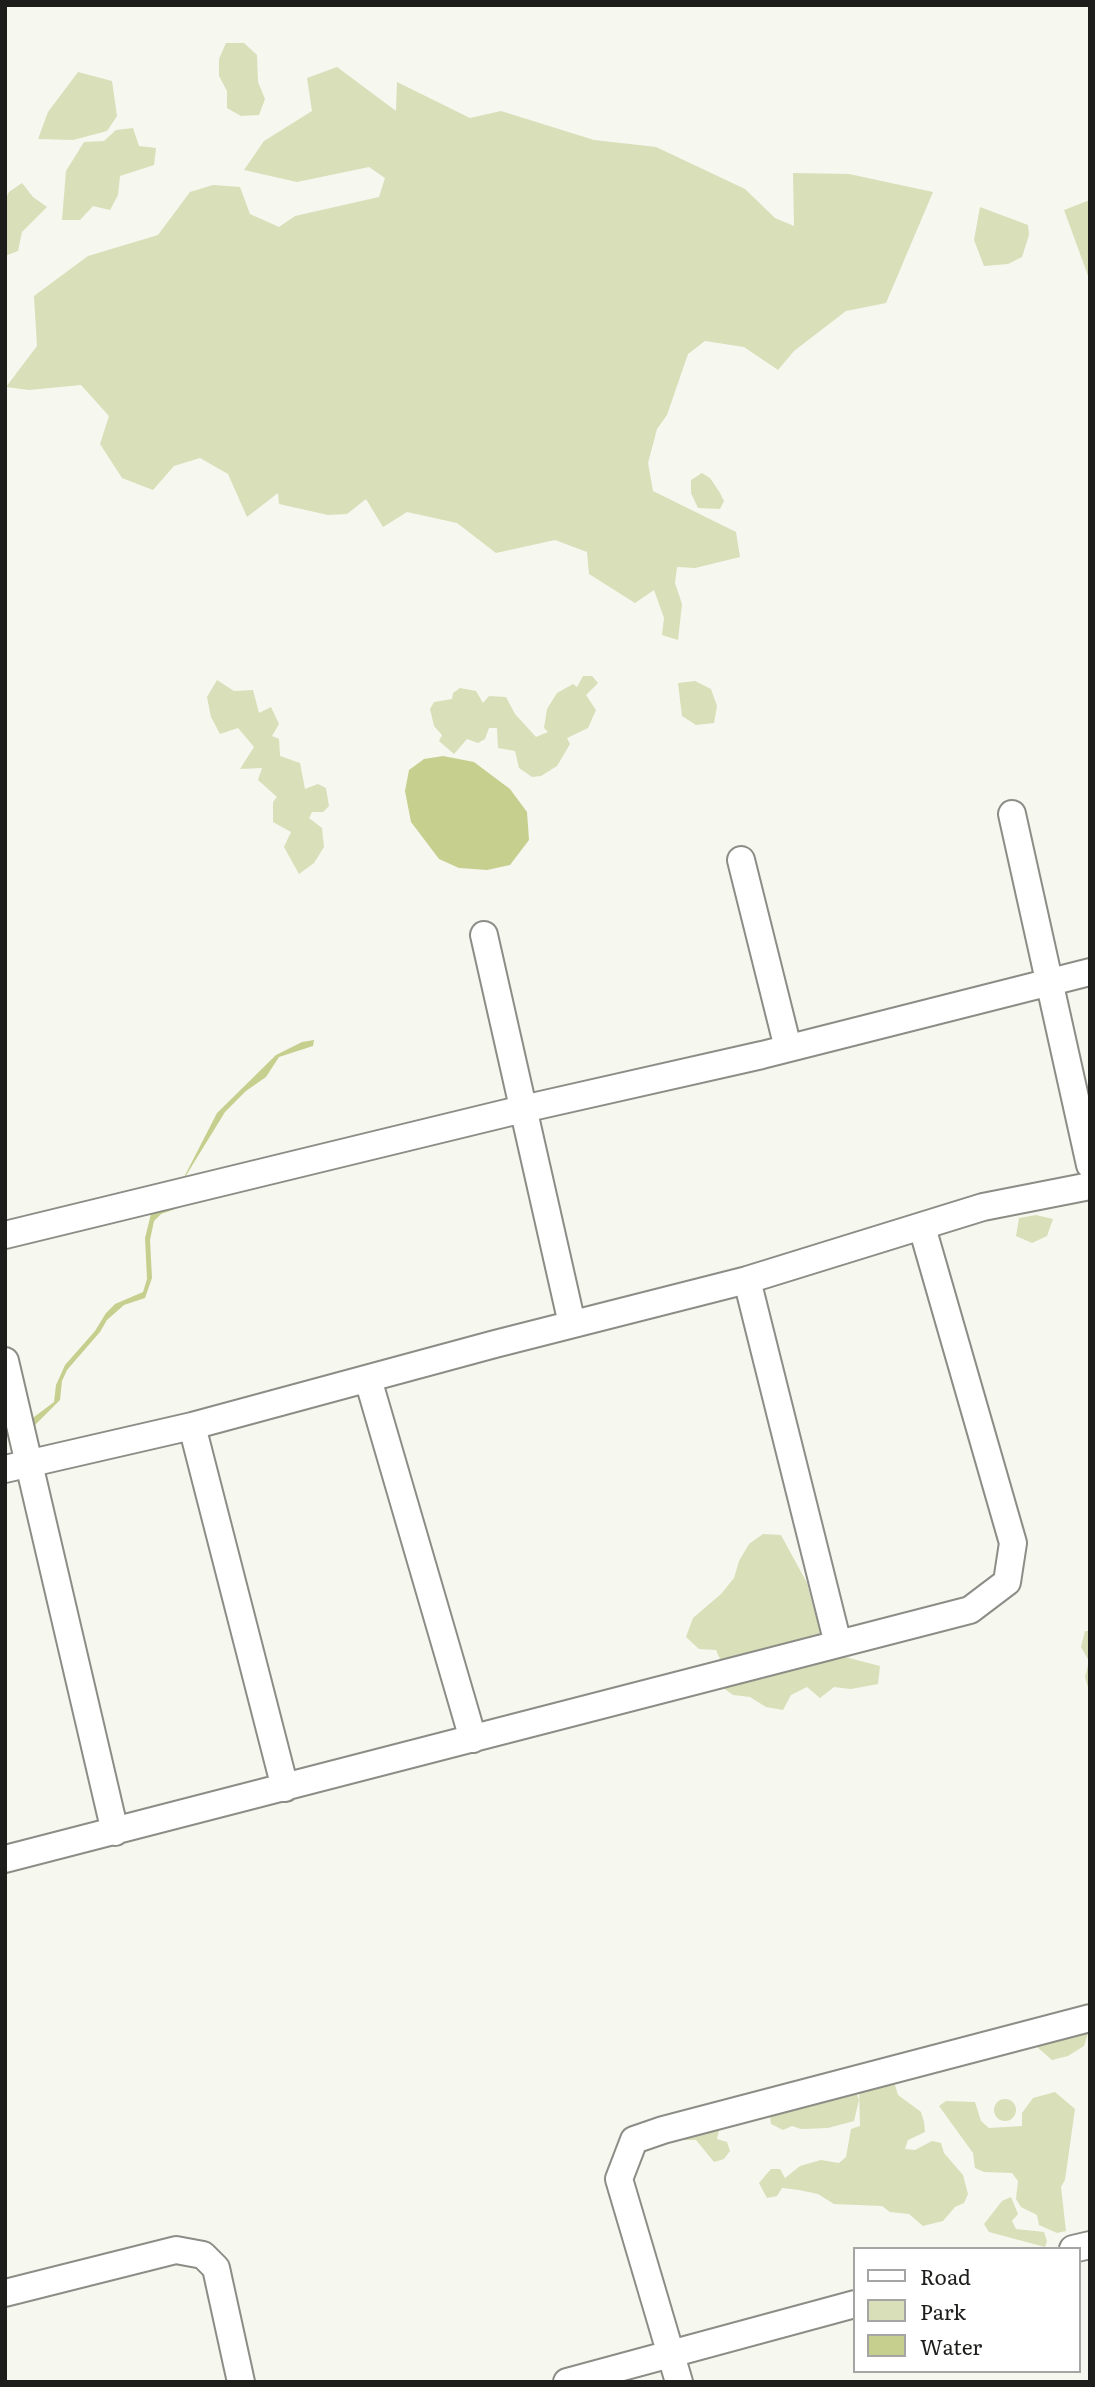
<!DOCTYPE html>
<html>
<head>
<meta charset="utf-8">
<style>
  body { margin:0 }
  #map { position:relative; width:1095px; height:2387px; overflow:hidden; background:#f6f7ef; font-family:Literata,serif }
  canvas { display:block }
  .frame { position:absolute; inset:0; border:7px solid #1d1d1b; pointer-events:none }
  .legend { position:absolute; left:853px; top:2247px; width:228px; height:126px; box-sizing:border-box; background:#fff; border:2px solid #a5a5a4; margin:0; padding:9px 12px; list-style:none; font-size:21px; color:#1d1d1b }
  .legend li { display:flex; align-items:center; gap:14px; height:35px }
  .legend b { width:35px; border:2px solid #a5a5a4 }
</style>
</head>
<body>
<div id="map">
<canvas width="1095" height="2387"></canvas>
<div class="frame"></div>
<ul class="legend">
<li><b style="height:9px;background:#fff"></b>Road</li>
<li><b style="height:19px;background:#d9dfb8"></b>Park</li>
<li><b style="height:19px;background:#c7cf8f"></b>Water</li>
</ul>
</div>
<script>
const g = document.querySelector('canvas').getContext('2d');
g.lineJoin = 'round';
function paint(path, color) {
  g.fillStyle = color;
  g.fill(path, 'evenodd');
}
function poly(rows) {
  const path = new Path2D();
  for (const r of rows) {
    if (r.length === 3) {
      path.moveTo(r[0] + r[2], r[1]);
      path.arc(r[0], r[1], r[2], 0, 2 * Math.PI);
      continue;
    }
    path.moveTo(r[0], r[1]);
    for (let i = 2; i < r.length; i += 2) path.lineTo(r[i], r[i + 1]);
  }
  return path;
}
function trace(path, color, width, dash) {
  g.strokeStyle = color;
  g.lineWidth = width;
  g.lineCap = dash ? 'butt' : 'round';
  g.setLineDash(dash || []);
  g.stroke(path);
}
paint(poly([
  [226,43,244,43,257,55,258,82,265,99,259,115,241,116,227,108,227,91,219,76,219,59],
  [337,67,396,111,397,82,470,118,501,111,594,140,656,147,745,189,775,218,794,226,793,173,849,174,933,192,886,303,846,311,794,351,778,370,744,347,705,341,688,354,667,415,657,429,648,463,653,491,736,532,740,557,695,568,677,567,675,583,682,604,678,640,662,635,664,618,654,590,635,603,589,574,587,552,555,540,496,553,457,523,407,512,383,527,366,499,347,514,328,515,279,504,278,493,247,517,228,474,200,458,174,466,153,490,122,478,100,444,109,416,81,385,29,390,6,387,37,346,34,296,88,256,158,235,190,192,213,185,240,187,250,214,279,227,295,216,379,197,385,178,369,167,297,182,244,170,264,141,312,111,307,78],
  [78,72,112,81,117,116,107,131,73,140,38,139,48,112],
  [133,128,139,146,156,148,154,165,120,176,118,195,110,210,93,206,80,220,62,220,66,171,84,142,104,141,116,130],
  [22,183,33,197,47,207,22,232,18,251,5,256,5,201,9,192],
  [1090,200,1090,281,1064,210],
  [980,207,1028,225,1029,235,1022,257,1008,264,984,266,974,240],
  [702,473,710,478,720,493,724,501,720,509,698,508,691,493,691,480],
  [583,676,592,676,598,683,586,695,596,710,588,728,567,738,570,744,557,766,541,776,532,777,519,768,515,751,498,748,497,728,489,728,485,739,478,743,467,739,454,754,439,741,442,735,434,726,430,709,434,702,452,699,453,693,460,688,476,691,483,703,489,696,506,697,515,714,536,737,548,732,544,728,547,709,557,693,573,684,577,687],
  [217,680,234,691,253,690,259,713,271,707,279,724,272,736,279,739,280,756,300,763,305,789,318,784,326,788,329,806,323,812,312,812,309,818,322,828,324,847,314,863,299,874,284,847,291,832,273,822,273,802,277,797,258,780,262,768,240,769,254,747,238,728,220,734,211,717,207,697],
  [695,681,711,689,717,706,714,723,696,725,682,716,678,683],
  [1036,1215,1053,1219,1047,1236,1032,1243,1016,1236,1019,1218],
  [763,1534,781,1535,807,1583,820,1632,830,1647,845,1657,880,1666,878,1684,851,1689,834,1687,820,1698,807,1687,791,1695,783,1710,766,1707,750,1697,733,1695,719,1685,723,1666,716,1650,699,1649,686,1637,693,1618,721,1594,734,1578,739,1561,749,1544],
  [1085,1631,1090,1631,1090,1694,1085,1677,1089,1661,1081,1647],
  [1090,2027,1084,2046,1068,2056,1052,2060,1037,2047,1045,2028],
  [888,2078,895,2085,898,2095,921,2112,924,2122,925,2132,908,2140,905,2149,915,2150,932,2141,941,2143,944,2153,963,2175,968,2194,964,2203,955,2207,943,2221,923,2226,909,2214,890,2212,882,2206,834,2204,818,2194,799,2190,782,2188,777,2196,767,2198,759,2183,771,2169,780,2169,785,2178,800,2166,821,2160,839,2163,846,2157,851,2129,860,2126,859,2089],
  [852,2081,859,2100,854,2121,828,2128,801,2129,792,2126,783,2130,771,2124,770,2115],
  [1055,2092,1075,2109,1065,2180,1061,2187,1066,2231,1057,2233,1039,2225,1037,2215,1021,2207,1016,2199,1018,2181,1012,2173,984,2172,975,2168,973,2153,939,2106,946,2101,975,2102,981,2121,989,2128,1022,2126,1022,2113,1033,2098],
  [1005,2110,11],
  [715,2121,719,2130,717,2139,727,2142,730,2151,724,2159,714,2162,696,2140,676,2140,675,2131],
  [1011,2197,1018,2214,1012,2221,1016,2229,1044,2232,1047,2241,1045,2247,989,2232,984,2224,1002,2201]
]), '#d9dfb8');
paint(poly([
  [443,756,474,762,510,789,527,812,529,840,510,865,487,870,459,868,439,859,411,822,405,791,409,770,424,759],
  [314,1040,313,1046,279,1057,266,1077,246,1091,225,1112,179,1187,217,1113,276,1055,302,1042],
  [183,1199,178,1208,161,1214,154,1221,150,1240,152,1278,145,1298,124,1305,107,1320,100,1332,67,1370,62,1381,60,1400,29,1431,28,1425,34,1417,54,1402,56,1385,65,1365,95,1331,106,1313,115,1304,143,1292,147,1279,145,1238,151,1214]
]), '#c7cf8f');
const minor = poly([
  [1012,814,1090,1165],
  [741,860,788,1048],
  [484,935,572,1324],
  [5,1235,523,1109,762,1055,1090,972],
  [747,1280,838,1644],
  [5,1361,115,1832],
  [368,1379,473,1739],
  [192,1426,285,1788],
  [5,1469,192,1426,495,1344,747,1280,983,1207,1090,1186],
  [5,1859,970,1610,1007,1582,1013,1543,922,1227],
  [1073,2249,1090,2245],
  [5,2293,176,2250,203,2255,216,2268,241,2382],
  [567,2382,855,2304],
  [679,2382,619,2179,634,2140,663,2130,1090,2018]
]);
trace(minor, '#8b8d86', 30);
trace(minor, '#fff', 26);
</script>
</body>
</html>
